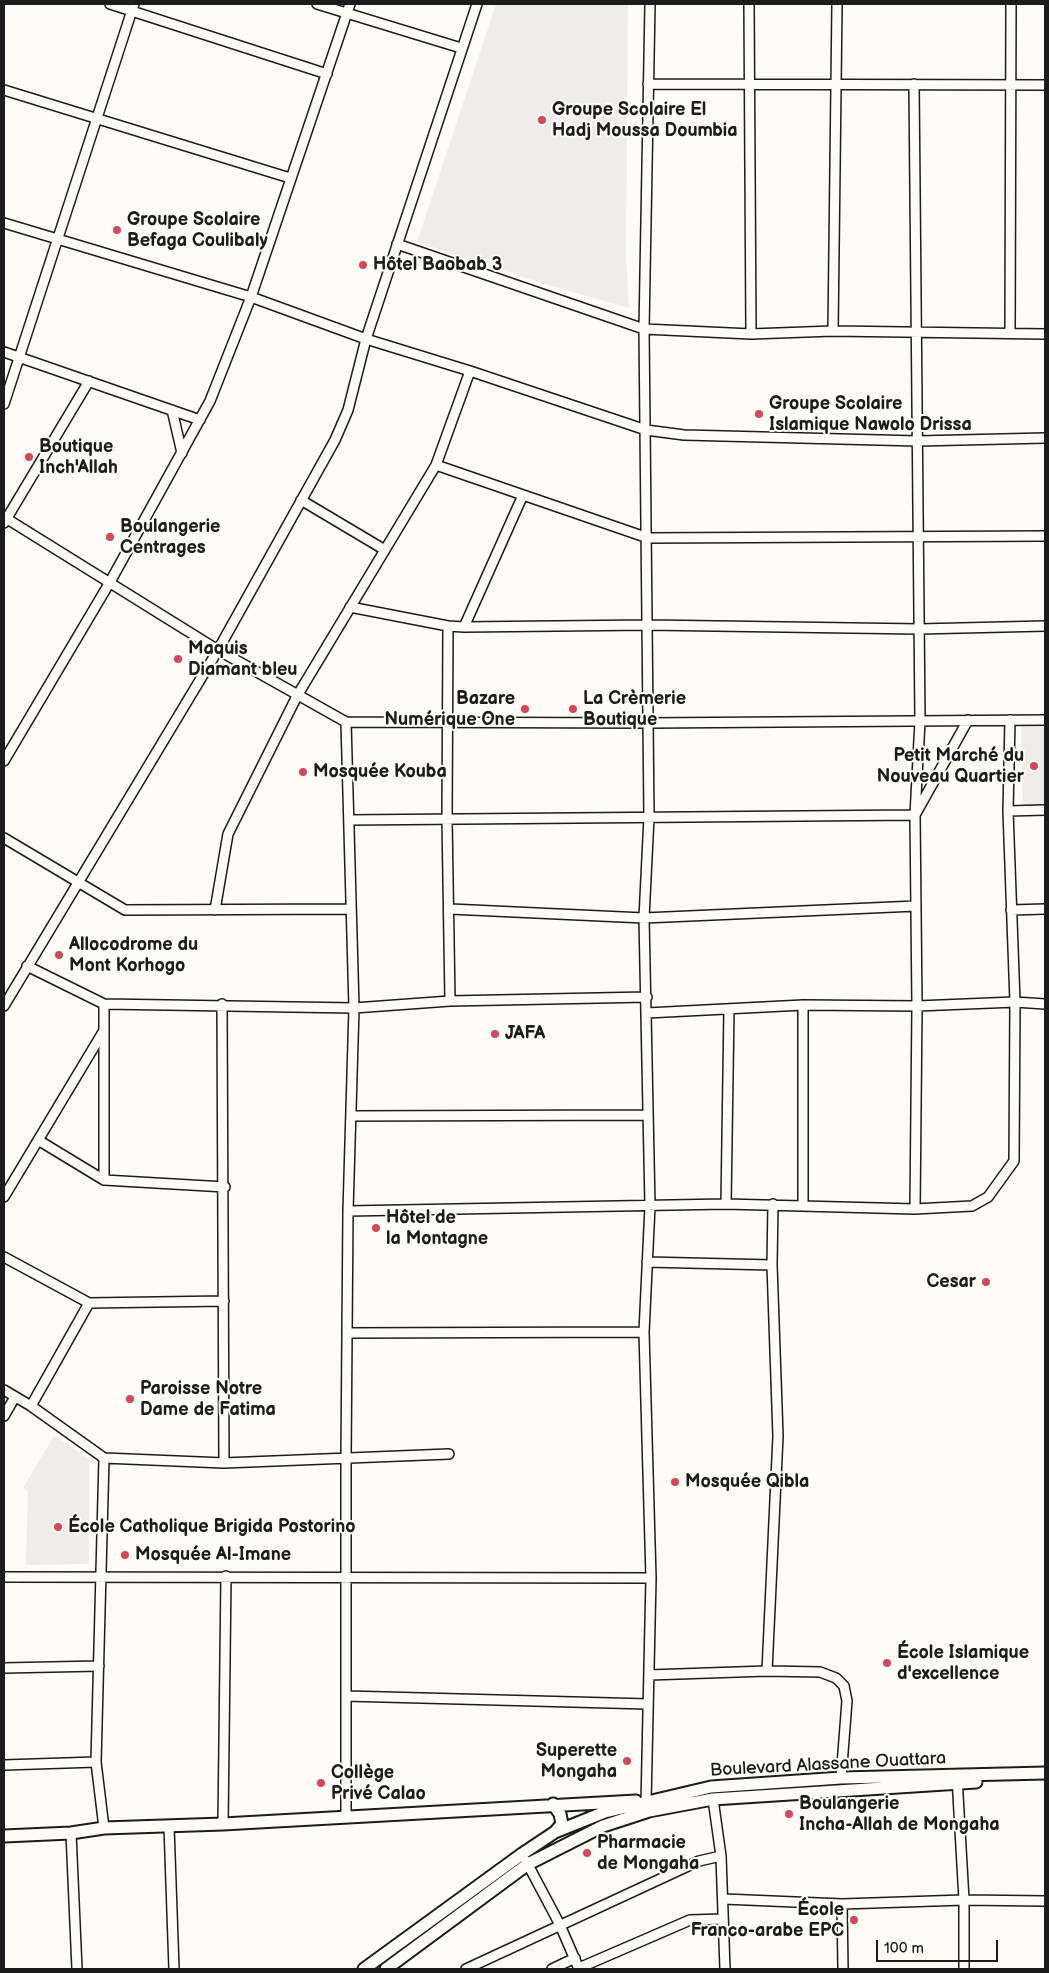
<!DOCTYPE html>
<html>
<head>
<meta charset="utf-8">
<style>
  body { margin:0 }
  #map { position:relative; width:1049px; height:1973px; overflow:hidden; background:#fdfcf7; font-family:"Balsamiq Sans",sans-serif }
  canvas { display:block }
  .frame { position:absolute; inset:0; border:5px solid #1c1c1c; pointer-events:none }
  .scale { position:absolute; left:876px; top:1940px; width:122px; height:22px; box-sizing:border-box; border:2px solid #1c1c1c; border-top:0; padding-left:6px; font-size:15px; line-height:18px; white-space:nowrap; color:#1c1c1c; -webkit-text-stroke:4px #fdfcf7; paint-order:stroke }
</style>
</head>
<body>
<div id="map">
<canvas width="1049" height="1973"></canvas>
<div class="frame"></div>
<div class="scale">100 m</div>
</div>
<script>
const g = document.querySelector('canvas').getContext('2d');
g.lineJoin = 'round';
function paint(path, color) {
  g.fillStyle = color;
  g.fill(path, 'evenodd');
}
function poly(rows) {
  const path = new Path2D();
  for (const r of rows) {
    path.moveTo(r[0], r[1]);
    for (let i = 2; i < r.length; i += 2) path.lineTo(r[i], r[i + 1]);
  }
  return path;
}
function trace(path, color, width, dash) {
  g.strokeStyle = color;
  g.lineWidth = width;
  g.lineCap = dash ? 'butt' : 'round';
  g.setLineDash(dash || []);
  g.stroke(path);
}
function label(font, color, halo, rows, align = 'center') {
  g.font = font + ' "Balsamiq Sans",sans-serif';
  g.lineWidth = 4;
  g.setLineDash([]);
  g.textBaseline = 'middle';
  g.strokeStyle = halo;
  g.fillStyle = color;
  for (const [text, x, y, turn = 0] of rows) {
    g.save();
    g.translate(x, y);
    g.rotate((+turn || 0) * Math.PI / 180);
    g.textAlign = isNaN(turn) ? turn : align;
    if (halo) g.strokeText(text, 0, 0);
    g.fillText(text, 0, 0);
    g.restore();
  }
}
paint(poly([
  [496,4,628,4,626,257,629,308,538,282,417,242],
  [1045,725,1045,805,1023,806,1021,726],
  [54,1436,89,1459,89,1564,26,1565,28,1491,23,1488]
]), '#eeede9');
const minor = poly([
  [110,4,327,74],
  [317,4,461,48],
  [749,4,751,334],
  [648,84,1045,85],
  [914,84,920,721,915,815,917,1006,915,1209],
  [4,90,290,178],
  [4,223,251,297,366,339,470,371,646,430,684,435,918,441,1045,438],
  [397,244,644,329,751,334,833,331,1045,334],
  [833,331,837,4],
  [1010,333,1011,4],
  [4,352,200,420],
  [4,404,134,4],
  [172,410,182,453],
  [436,465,648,538,1045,536],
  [301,500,385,550],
  [4,517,218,650,346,722,649,723,1045,720],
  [4,523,89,381],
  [350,607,448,626,464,627,648,625,919,629,1045,626],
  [448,626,447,819,450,1001],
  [464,627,523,495],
  [4,761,110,582,210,401,251,297,350,4],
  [1008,811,1045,810],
  [349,820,915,815,968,720],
  [4,838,125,910,351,909],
  [450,909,644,918,916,906],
  [215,910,228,834,297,696,436,465,470,371],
  [1011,910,1045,909],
  [27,966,104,1004,354,1008,450,1001,647,997],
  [104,1004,104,1180],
  [222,1004,224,1463],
  [4,1006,218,650,335,440,348,410,366,339,477,4],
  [647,1013,803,1005,917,1006,1015,1002,1045,1004],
  [351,1116,648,1115],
  [38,1140,104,1180,225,1187],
  [4,1197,103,1032],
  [726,1204,729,1009],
  [803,1206,803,1005],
  [348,1211,726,1204,915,1209,972,1206,988,1197,1014,1161,1015,1002,1008,811,1010,720],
  [4,1257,89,1303],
  [647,1262,772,1265],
  [348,1333,644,1332],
  [4,1390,31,1406,104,1458,224,1463,449,1454],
  [31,1406,89,1303,224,1301],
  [4,1416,15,1397],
  [4,1577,651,1578],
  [4,1668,99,1666],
  [767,1671,778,1436,772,1265,773,1204],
  [649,1675,767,1671,820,1672,836,1678,844,1686,847,1701,841,1778],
  [346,1696,648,1704],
  [4,1765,96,1762],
  [957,1777,964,1900,964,1969],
  [713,1799,721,1856,725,1969],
  [646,1803,651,1578,644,1332,650,1206,644,918,649,817,644,329,650,4],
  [346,1816,346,1458,348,1211,354,1008,346,722],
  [223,1824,226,1576],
  [169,1826,174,1969],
  [104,1828,96,1762,104,1458],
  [71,1833,77,1969],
  [526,1861,560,1925,579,1969],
  [724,1899,842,1904,964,1900,1045,1901],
  [842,1904,843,1969],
  [579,1968,690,1920,723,1919],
  [466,1969,699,1861,721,1856],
  [552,1969,575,1958]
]);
const major = poly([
  [553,1804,560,1814,562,1824,555,1832],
  [4,1836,71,1833,104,1828,223,1824,636,1801],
  [364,1969,522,1854,555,1832,605,1812,711,1787,841,1778,1045,1773],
  [386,1969,528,1864,603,1826,649,1811,713,1799,976,1782]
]);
trace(minor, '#1c1c1c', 12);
trace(major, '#1c1c1c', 15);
trace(minor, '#fdfcf7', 9);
trace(major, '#fdfcf7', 11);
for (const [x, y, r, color] of [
  [542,120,5,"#d1495b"],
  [117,230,5,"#d1495b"],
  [363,265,5,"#d1495b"],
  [759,414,5,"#d1495b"],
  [29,457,5,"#d1495b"],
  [110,537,5,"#d1495b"],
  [178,659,5,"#d1495b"],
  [525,709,5,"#d1495b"],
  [573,709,5,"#d1495b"],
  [1034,766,5,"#d1495b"],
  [303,772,5,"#d1495b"],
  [59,955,5,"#d1495b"],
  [495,1034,5,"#d1495b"],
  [376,1228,5,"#d1495b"],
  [986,1282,5,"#d1495b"],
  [130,1399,5,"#d1495b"],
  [675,1482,5,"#d1495b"],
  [58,1527,5,"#d1495b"],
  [125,1555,5,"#d1495b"],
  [887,1663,5,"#d1495b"],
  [627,1761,5,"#d1495b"],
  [321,1783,5,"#d1495b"],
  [789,1814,5,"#d1495b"],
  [587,1853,5,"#d1495b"],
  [854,1920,5,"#d1495b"]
]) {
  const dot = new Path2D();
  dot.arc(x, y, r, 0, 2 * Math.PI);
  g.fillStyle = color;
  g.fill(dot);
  trace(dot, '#fdfcf7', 2);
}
label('bold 18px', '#1c1c1c', '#fdfcf7', [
  ["Groupe Scolaire El",552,110],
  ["Hadj Moussa Doumbia",552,131],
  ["Groupe Scolaire",127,220],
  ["Befaga Coulibaly",127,241],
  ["Hôtel Baobab 3",373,265],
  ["Groupe Scolaire",769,404],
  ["Islamique Nawolo Drissa",769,425],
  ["Boutique",39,447],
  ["Inch'Allah",39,468],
  ["Boulangerie",120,527],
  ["Centrages",120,548],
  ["Maquis",188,649],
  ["Diamant bleu",188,670],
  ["Bazare",515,699,"right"],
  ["Numérique One",515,720,"right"],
  ["La Crèmerie",583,699],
  ["Boutique",583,720],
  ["Petit Marché du",1024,756,"right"],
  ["Nouveau Quartier",1024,777,"right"],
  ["Mosquée Kouba",313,772],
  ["Allocodrome du",69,945],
  ["Mont Korhogo",69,966],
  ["JAFA",505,1034],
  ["Hôtel de",386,1218],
  ["la Montagne",386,1239],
  ["Cesar",976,1282,"right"],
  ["Paroisse Notre",140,1389],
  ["Dame de Fatima",140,1410],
  ["Mosquée Qibla",685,1482],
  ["École Catholique Brigida Postorino",68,1527],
  ["Mosquée Al-Imane",135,1555],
  ["École Islamique",897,1653],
  ["d'excellence",897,1674],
  ["Superette",617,1751,"right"],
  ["Mongaha",617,1772,"right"],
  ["Collège",331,1773],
  ["Privé Calao",331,1794],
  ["Boulangerie",799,1804],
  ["Incha-Allah de Mongaha",799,1825],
  ["Pharmacie",597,1843],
  ["de Mongaha",597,1864],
  ["École",844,1910,"right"],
  ["Franco-arabe EPC",844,1931,"right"]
], 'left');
label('18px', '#1c1c1c', '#fdfcf7', [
  ["Boulevard Alassane Ouattara",828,1765,-3]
]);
</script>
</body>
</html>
